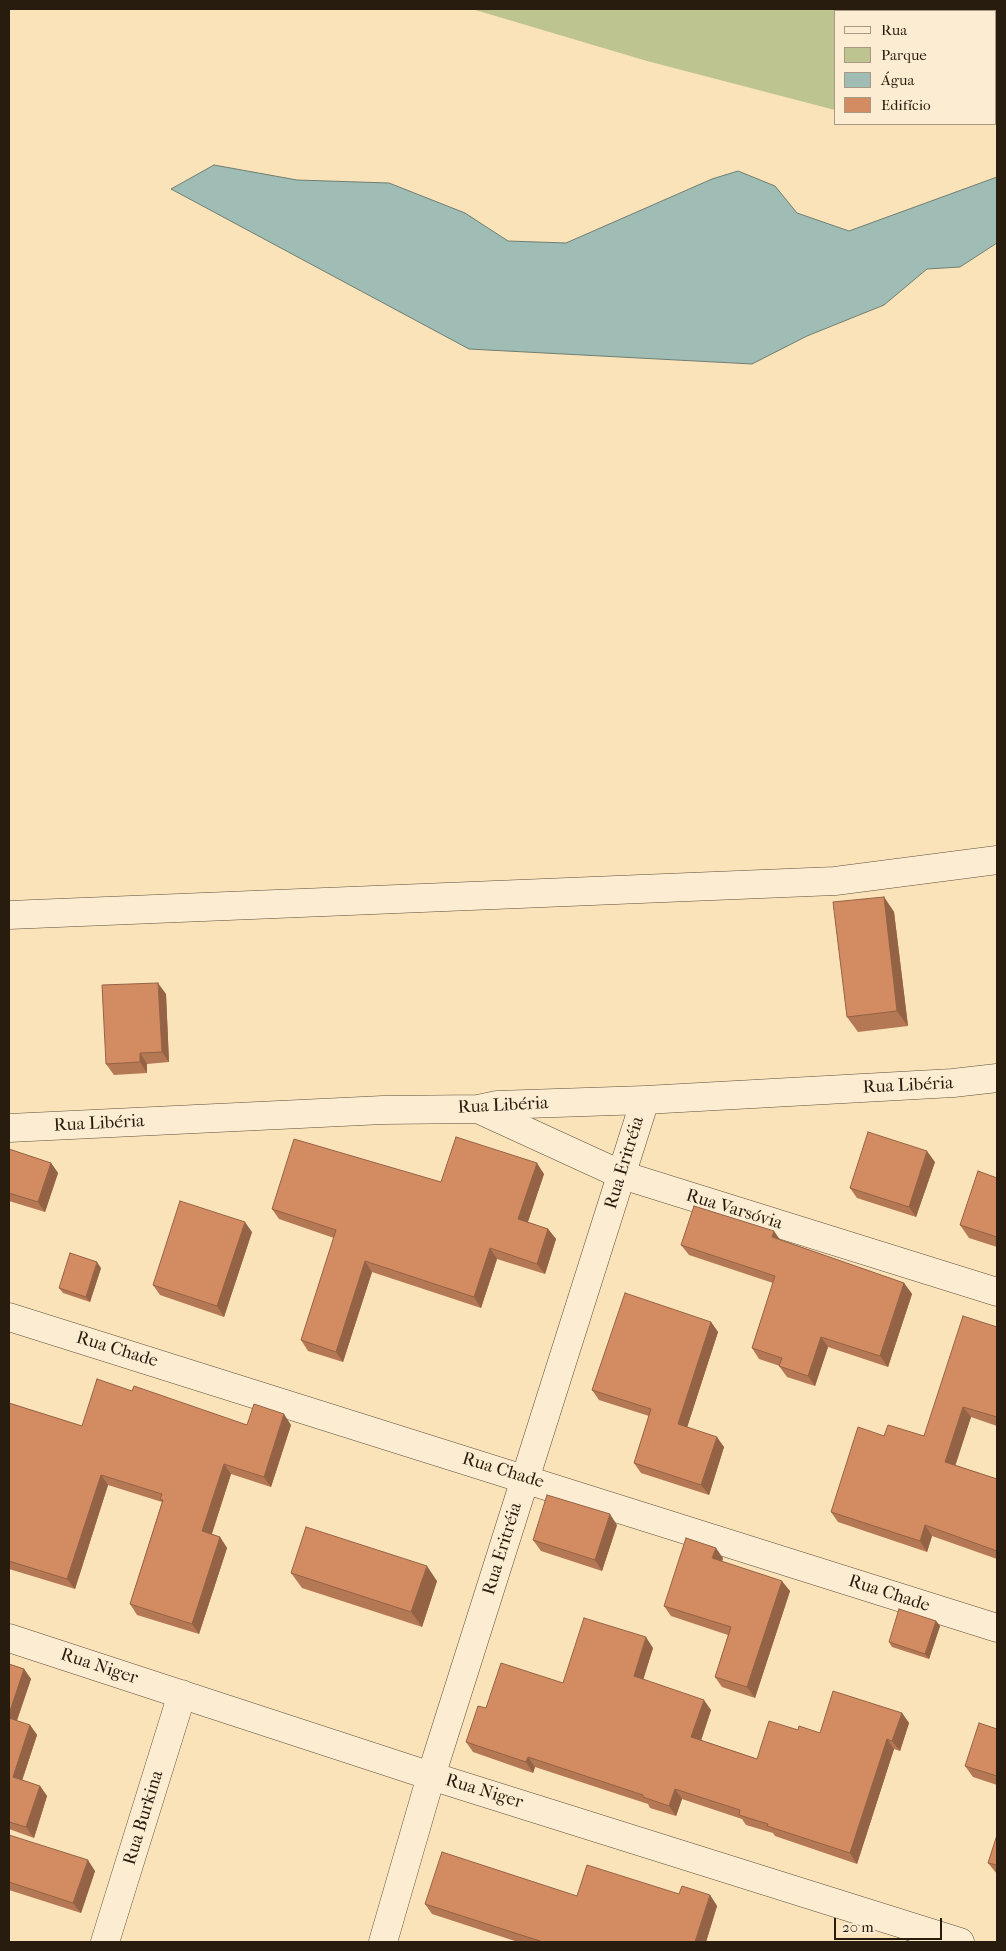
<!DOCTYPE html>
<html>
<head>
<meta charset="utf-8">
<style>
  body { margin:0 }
  #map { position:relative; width:1006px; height:1951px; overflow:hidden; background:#fbe3b9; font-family:"IM FELL French Canon",serif }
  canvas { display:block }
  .frame { position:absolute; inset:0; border:10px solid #281c0f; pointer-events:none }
  .legend { position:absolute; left:834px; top:10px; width:162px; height:115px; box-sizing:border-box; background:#fcedd2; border:1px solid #a79984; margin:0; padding:6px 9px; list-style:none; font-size:15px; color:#281c0f }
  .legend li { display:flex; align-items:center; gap:10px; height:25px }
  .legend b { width:25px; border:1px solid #a79984 }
  .scale { position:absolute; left:834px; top:1918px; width:108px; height:22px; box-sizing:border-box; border:2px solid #281c0f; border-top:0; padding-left:6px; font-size:15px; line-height:18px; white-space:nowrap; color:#281c0f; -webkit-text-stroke:4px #fcedd2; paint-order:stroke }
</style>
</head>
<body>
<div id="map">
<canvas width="1006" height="1951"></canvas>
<div class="frame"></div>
<ul class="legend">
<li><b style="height:6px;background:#fcedd2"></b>Rua</li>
<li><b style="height:14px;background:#bdc490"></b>Parque</li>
<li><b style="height:14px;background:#9fbdb4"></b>Água</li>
<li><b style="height:14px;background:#d38c62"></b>Edifício</li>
</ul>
<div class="scale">20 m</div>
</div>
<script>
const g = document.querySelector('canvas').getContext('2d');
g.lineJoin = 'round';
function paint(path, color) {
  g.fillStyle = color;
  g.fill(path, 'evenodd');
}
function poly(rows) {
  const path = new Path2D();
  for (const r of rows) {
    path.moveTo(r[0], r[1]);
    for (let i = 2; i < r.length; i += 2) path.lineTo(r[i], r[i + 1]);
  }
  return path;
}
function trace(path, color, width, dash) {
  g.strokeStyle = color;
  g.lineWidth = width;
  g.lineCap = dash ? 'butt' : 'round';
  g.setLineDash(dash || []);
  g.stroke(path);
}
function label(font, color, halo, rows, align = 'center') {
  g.font = font + ' "IM FELL French Canon",serif';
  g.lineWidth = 4;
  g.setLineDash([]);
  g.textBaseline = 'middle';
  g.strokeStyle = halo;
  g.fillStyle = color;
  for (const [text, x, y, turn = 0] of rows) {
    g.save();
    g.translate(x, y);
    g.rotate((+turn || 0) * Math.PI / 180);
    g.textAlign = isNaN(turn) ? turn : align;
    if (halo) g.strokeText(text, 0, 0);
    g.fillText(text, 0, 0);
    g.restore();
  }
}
paint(poly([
  [472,9,997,9,997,63,995,64,995,11,835,11,835,110,647,61]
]), '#bdc490');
const water = poly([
  [214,165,297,180,389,183,465,213,508,241,566,243,712,179,738,171,775,186,797,213,849,231,997,177,997,243,960,267,927,269,884,305,807,336,752,364,469,349,171,189,214,165]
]);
paint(water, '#9fbdb4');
trace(water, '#6f7d72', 1);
const minor = poly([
  [9,915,835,881,997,860],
  [478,1109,622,1175,997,1292],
  [9,1128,383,1110,478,1109,497,1105,645,1100,953,1083,997,1078],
  [9,1317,997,1628],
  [9,1638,431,1776,960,1942],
  [105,1942,182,1694],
  [383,1942,431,1776,645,1100]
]);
trace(minor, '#5d4e3a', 29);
trace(minor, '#fcedd2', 28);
paint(poly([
  [884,897,894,912,908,1026,858,1032,847,1017],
  [166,994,169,1062,147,1064,147,1073,114,1075,106,1064],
  [9,1149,51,1163,58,1173,45,1212,9,1201],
  [935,1162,916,1217,857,1198,850,1188],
  [544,1174,528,1222,548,1229,556,1239,545,1274,497,1259,481,1308,372,1272,343,1362,308,1351,301,1340,334,1238,279,1219,272,1209,441,1182],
  [997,1178,997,1247,969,1238,960,1225],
  [252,1232,224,1317,160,1295,153,1285],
  [781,1240,904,1283,912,1294,888,1367,828,1347,815,1386,787,1377,779,1366,780,1366,759,1359,752,1348,773,1283,689,1255,681,1245],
  [101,1268,90,1302,63,1293,59,1288],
  [711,1322,718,1332,687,1427,724,1447,709,1495,641,1473,634,1463,649,1416,599,1400,592,1390],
  [997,1327,997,1426,971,1417,955,1465,997,1479,997,1559,932,1536,927,1552,838,1522,831,1512,884,1436,924,1436],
  [132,1391,247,1425,291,1425,271,1487,231,1474,212,1534,220,1537,227,1548,199,1634,137,1615,130,1604,162,1502,108,1485,75,1589,9,1569,9,1403,82,1426],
  [617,1525,602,1571,541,1551,533,1540],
  [723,1558,722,1561,790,1591,755,1698,722,1687,715,1677,728,1635,671,1616,664,1606],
  [291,1573,437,1581,422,1627,302,1588],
  [936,1621,940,1626,929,1659,892,1647,889,1642],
  [653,1648,643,1679,711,1710,701,1740,757,1759,798,1730,820,1733,902,1713,909,1723,900,1751,894,1749,857,1864,775,1836,773,1833,746,1825,742,1819,682,1799,676,1816,650,1808,648,1804,535,1767,533,1773,473,1752,466,1742,486,1708,563,1683],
  [9,1664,24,1669,31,1679,17,1721,30,1725,37,1735,22,1780,40,1786,47,1796,34,1838,9,1829],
  [997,1729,997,1785,973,1777,965,1766],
  [9,1835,95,1871,81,1913,9,1890],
  [997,1835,997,1874,988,1863],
  [679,1894,710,1895,717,1906,706,1942,518,1942,432,1914,425,1904,577,1896]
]), '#b57854');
paint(poly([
  [884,897,894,912,908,1026,897,1011],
  [158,983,166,994,169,1062,162,1052],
  [140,1053,147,1064,147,1073,140,1062],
  [927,1151,935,1162,916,1217,909,1207],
  [51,1163,58,1173,45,1212,38,1202],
  [537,1163,544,1174,525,1230,518,1219],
  [245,1222,252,1232,224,1317,217,1306],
  [548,1229,556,1239,545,1274,537,1264],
  [774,1231,781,1241,772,1237],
  [490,1248,497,1259,481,1308,474,1297],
  [365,1261,372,1272,343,1362,336,1352],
  [97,1262,101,1268,90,1302,86,1297],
  [904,1283,912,1294,888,1367,880,1356],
  [711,1322,718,1332,685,1434,678,1424],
  [821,1337,828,1347,815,1386,808,1376],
  [963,1407,971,1417,953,1473,945,1462],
  [284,1414,291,1425,271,1487,264,1477],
  [717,1437,724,1447,709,1495,701,1485],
  [224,1464,231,1474,209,1542,202,1531],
  [101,1475,108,1485,75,1589,67,1579],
  [610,1514,617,1525,602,1571,595,1560],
  [925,1525,932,1536,927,1552,920,1541],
  [220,1537,227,1548,199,1634,192,1624],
  [716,1548,723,1558,720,1568,712,1558],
  [427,1566,437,1581,422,1627,411,1612],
  [782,1581,790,1591,755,1698,747,1687],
  [936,1621,940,1626,929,1659,925,1654],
  [646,1637,653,1648,641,1687,634,1676],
  [24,1669,31,1679,14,1728,9,1720,9,1714],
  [704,1700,711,1710,699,1747,691,1737],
  [902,1713,909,1723,900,1751,892,1741],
  [30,1725,37,1735,20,1787,13,1777],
  [887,1739,894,1749,857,1864,850,1853],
  [528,1757,535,1767,533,1773,526,1762],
  [40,1786,47,1796,34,1838,26,1827],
  [675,1789,682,1799,676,1816,669,1806],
  [88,1860,95,1871,81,1913,73,1903],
  [710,1895,717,1906,706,1942,695,1942]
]), '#946245');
const building = poly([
  [884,897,897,1011,847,1017,833,902,884,897],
  [158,983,162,1052,140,1053,140,1062,106,1064,102,985,158,983],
  [868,1132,927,1151,909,1207,850,1188,868,1132],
  [456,1137,537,1163,518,1219,548,1229,537,1264,490,1248,474,1297,365,1261,336,1352,301,1340,336,1230,272,1209,294,1139,441,1182,456,1137],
  [9,1149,51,1163,38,1202,9,1193,9,1149],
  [978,1171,997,1178,997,1237,960,1225,978,1171],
  [180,1201,245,1222,217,1306,153,1285,180,1201],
  [694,1206,774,1231,772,1237,904,1283,880,1356,821,1337,808,1376,779,1366,782,1358,752,1348,775,1276,681,1245,694,1206],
  [70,1253,97,1262,86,1297,59,1288,70,1253],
  [625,1293,711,1322,678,1424,717,1437,701,1485,634,1463,651,1409,592,1390,625,1293],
  [963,1316,997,1327,997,1417,963,1407,945,1462,997,1479,997,1551,925,1525,920,1541,831,1512,858,1427,884,1436,888,1425,924,1436,963,1316],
  [97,1379,132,1391,134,1386,247,1425,254,1404,284,1414,264,1477,224,1464,202,1531,220,1537,192,1624,130,1604,163,1500,160,1499,162,1494,101,1475,67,1579,9,1561,9,1403,82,1426,97,1379],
  [547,1495,610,1514,595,1560,533,1540,547,1495],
  [306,1527,427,1566,411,1612,291,1573,306,1527],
  [686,1538,716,1548,712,1558,782,1581,747,1687,715,1677,731,1627,664,1606,686,1538],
  [899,1609,936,1621,925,1654,889,1642,899,1609],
  [584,1618,646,1637,634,1676,704,1700,691,1737,757,1759,769,1721,798,1730,799,1726,820,1733,833,1691,902,1713,892,1741,887,1739,850,1853,767,1826,768,1824,739,1815,740,1810,675,1789,669,1806,643,1797,643,1795,528,1757,526,1762,466,1742,478,1706,486,1708,501,1663,563,1683,584,1618],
  [9,1664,24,1669,9,1714,9,1664],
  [9,1718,30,1725,13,1777,40,1786,26,1827,9,1822,9,1718],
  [979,1723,997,1729,997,1776,965,1766,979,1723],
  [9,1835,88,1860,73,1903,9,1882,9,1835],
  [997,1835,997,1865,988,1863,997,1835],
  [442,1852,577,1896,587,1865,679,1894,682,1886,710,1895,695,1942,543,1942,425,1904,442,1852]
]);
paint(building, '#d38c62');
trace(building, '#946245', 1);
label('18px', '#281c0f', '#fcedd2', [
  ["Rua Libéria",908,1086,-3],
  ["Rua Libéria",503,1106,-3],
  ["Rua Libéria",99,1124,-3],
  ["Rua Eritréia",625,1163,-73],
  ["Rua Varsóvia",734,1210,17],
  ["Rua Chade",117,1350,17],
  ["Rua Chade",503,1471,17],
  ["Rua Eritréia",503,1549,-73],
  ["Rua Chade",889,1594,18],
  ["Rua Niger",99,1667,18],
  ["Rua Niger",484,1792,17],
  ["Rua Burkina",144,1818,-73]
]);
</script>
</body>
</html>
